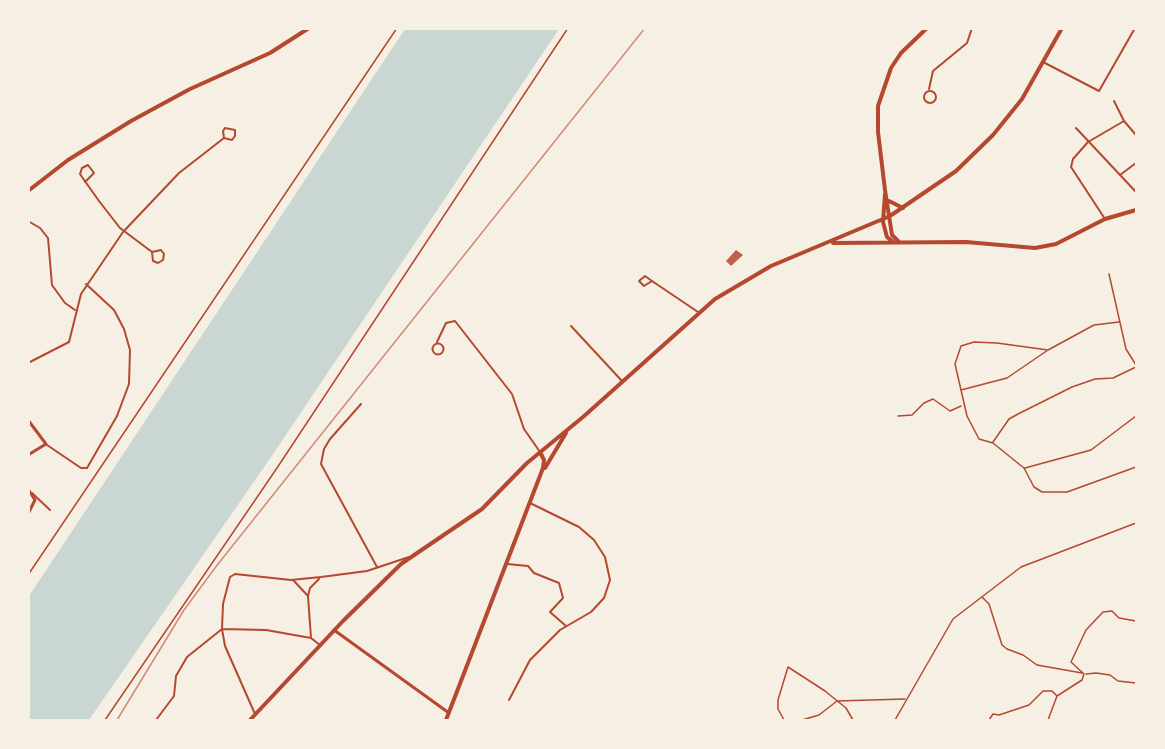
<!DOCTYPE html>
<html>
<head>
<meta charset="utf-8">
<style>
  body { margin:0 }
  #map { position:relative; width:1165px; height:749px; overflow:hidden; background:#f6efe4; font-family:"Work Sans",sans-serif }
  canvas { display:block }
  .frame { position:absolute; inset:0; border:30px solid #f6efe4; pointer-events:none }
</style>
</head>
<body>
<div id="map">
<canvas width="1165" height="749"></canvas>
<div class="frame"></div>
</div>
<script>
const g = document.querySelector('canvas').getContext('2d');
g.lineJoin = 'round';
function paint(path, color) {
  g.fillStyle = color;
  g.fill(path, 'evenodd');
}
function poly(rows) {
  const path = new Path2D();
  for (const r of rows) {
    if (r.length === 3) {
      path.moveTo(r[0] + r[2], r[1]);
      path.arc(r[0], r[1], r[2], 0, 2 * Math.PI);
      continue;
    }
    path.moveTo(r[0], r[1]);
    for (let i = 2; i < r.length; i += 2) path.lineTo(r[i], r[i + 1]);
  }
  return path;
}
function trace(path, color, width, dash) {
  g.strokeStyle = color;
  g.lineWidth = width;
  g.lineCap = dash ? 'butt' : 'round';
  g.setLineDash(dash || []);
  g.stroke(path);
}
paint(poly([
  [405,29,559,29,271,457,89,720,29,720,29,596]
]), '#c9d6d2');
paint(poly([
  [736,250,743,255,731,266,726,261]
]), '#bf614a');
trace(poly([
  [898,416,912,415,924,403,933,399,950,411,961,406],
  [28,575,397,28],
  [982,597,989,604,1002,645,1007,649,1023,655,1037,665,1082,673],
  [1086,674,1096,673,1110,675,1118,681,1136,683],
  [105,720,277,468,568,28],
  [784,720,778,709,778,700,788,667,825,691,846,708,853,720],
  [802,720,819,715,837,701,905,699],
  [895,720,953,619,1021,567,1136,523],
  [989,720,993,714,999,715,1029,705,1043,691,1052,691,1057,696,1082,680,1084,674,1071,662,1086,630,1103,612,1112,611,1119,618,1136,621],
  [1048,720,1057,696]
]), '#b5482f', 1.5);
trace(poly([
  [1109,274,1126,349,1136,365],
  [1048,350,997,343,974,342,961,346,955,364,967,416,979,439,993,443,1014,460,1024,468,1034,487,1042,492,1067,492,1136,467],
  [961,390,1007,378,1048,350,1094,325,1119,322],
  [993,442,1009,419,1018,414,1072,387,1095,379,1113,378,1136,367],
  [1025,468,1091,450,1136,416]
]), '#b5482f', 1.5);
trace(poly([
  [1043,62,1099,91,1135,28],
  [929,89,933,71,967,43,972,28],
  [930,97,6],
  [1114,101,1124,121,1136,135],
  [1076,128,1136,192],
  [1120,175,1136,163],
  [85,182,94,173,88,165,82,168,80,174,82,177,99,201,120,228,152,252,161,250,164,254,163,260,158,263,153,261,152,252],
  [1105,219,1071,167,1073,159,1088,142,1124,121],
  [28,221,40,228,48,238,52,285,65,303,75,310],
  [652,281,645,276,639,281,644,286,652,281,698,312],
  [571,326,622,381],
  [437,342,446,323,455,321,512,394,524,429,540,452],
  [438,349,5.5],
  [28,363,69,342,81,294,123,232,179,173,224,138,232,140,235,136,235,130,225,128,223,131,224,138],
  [361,404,330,439,324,449,321,464,377,567],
  [47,445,81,468,87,468,117,416,129,384,130,350,124,329,114,310,86,284],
  [32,493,50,510],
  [507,564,528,566,534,573,559,583,563,598,550,612,566,626],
  [294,581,308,596,311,638],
  [308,596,310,588,319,579],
  [509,700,530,660,560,630,591,612,604,598,610,580,605,557,594,540,579,527,530,503],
  [255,714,225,646,222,629,223,604,230,577,235,574,291,580,321,577,367,571,409,557],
  [156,720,174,696,176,676,187,657,222,629,266,630,311,638,320,645]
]), '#b5482f', 2);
trace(poly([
  [28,420,46,444,28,455],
  [28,489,35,500,28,514],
  [334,630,449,713]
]), '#b5482f', 3);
trace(poly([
  [28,191,68,160,131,121,190,89,270,53,309,28],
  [885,194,883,222,887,237,892,241],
  [889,201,903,208],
  [899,242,892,235,885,190,878,132,878,106,891,68,901,53,927,28],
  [833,243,966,242,1035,248,1056,244,1105,219,1136,210],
  [545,468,566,433],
  [250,720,343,621,401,564,482,509,527,463,583,417,715,299,771,266,890,216,956,171,993,135,1022,99,1062,28],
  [446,720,543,468,544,460,540,452]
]), '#b5482f', 4);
trace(poly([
  [117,720,184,610,218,564,645,28]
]), '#cf8b77', 1.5);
</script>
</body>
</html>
